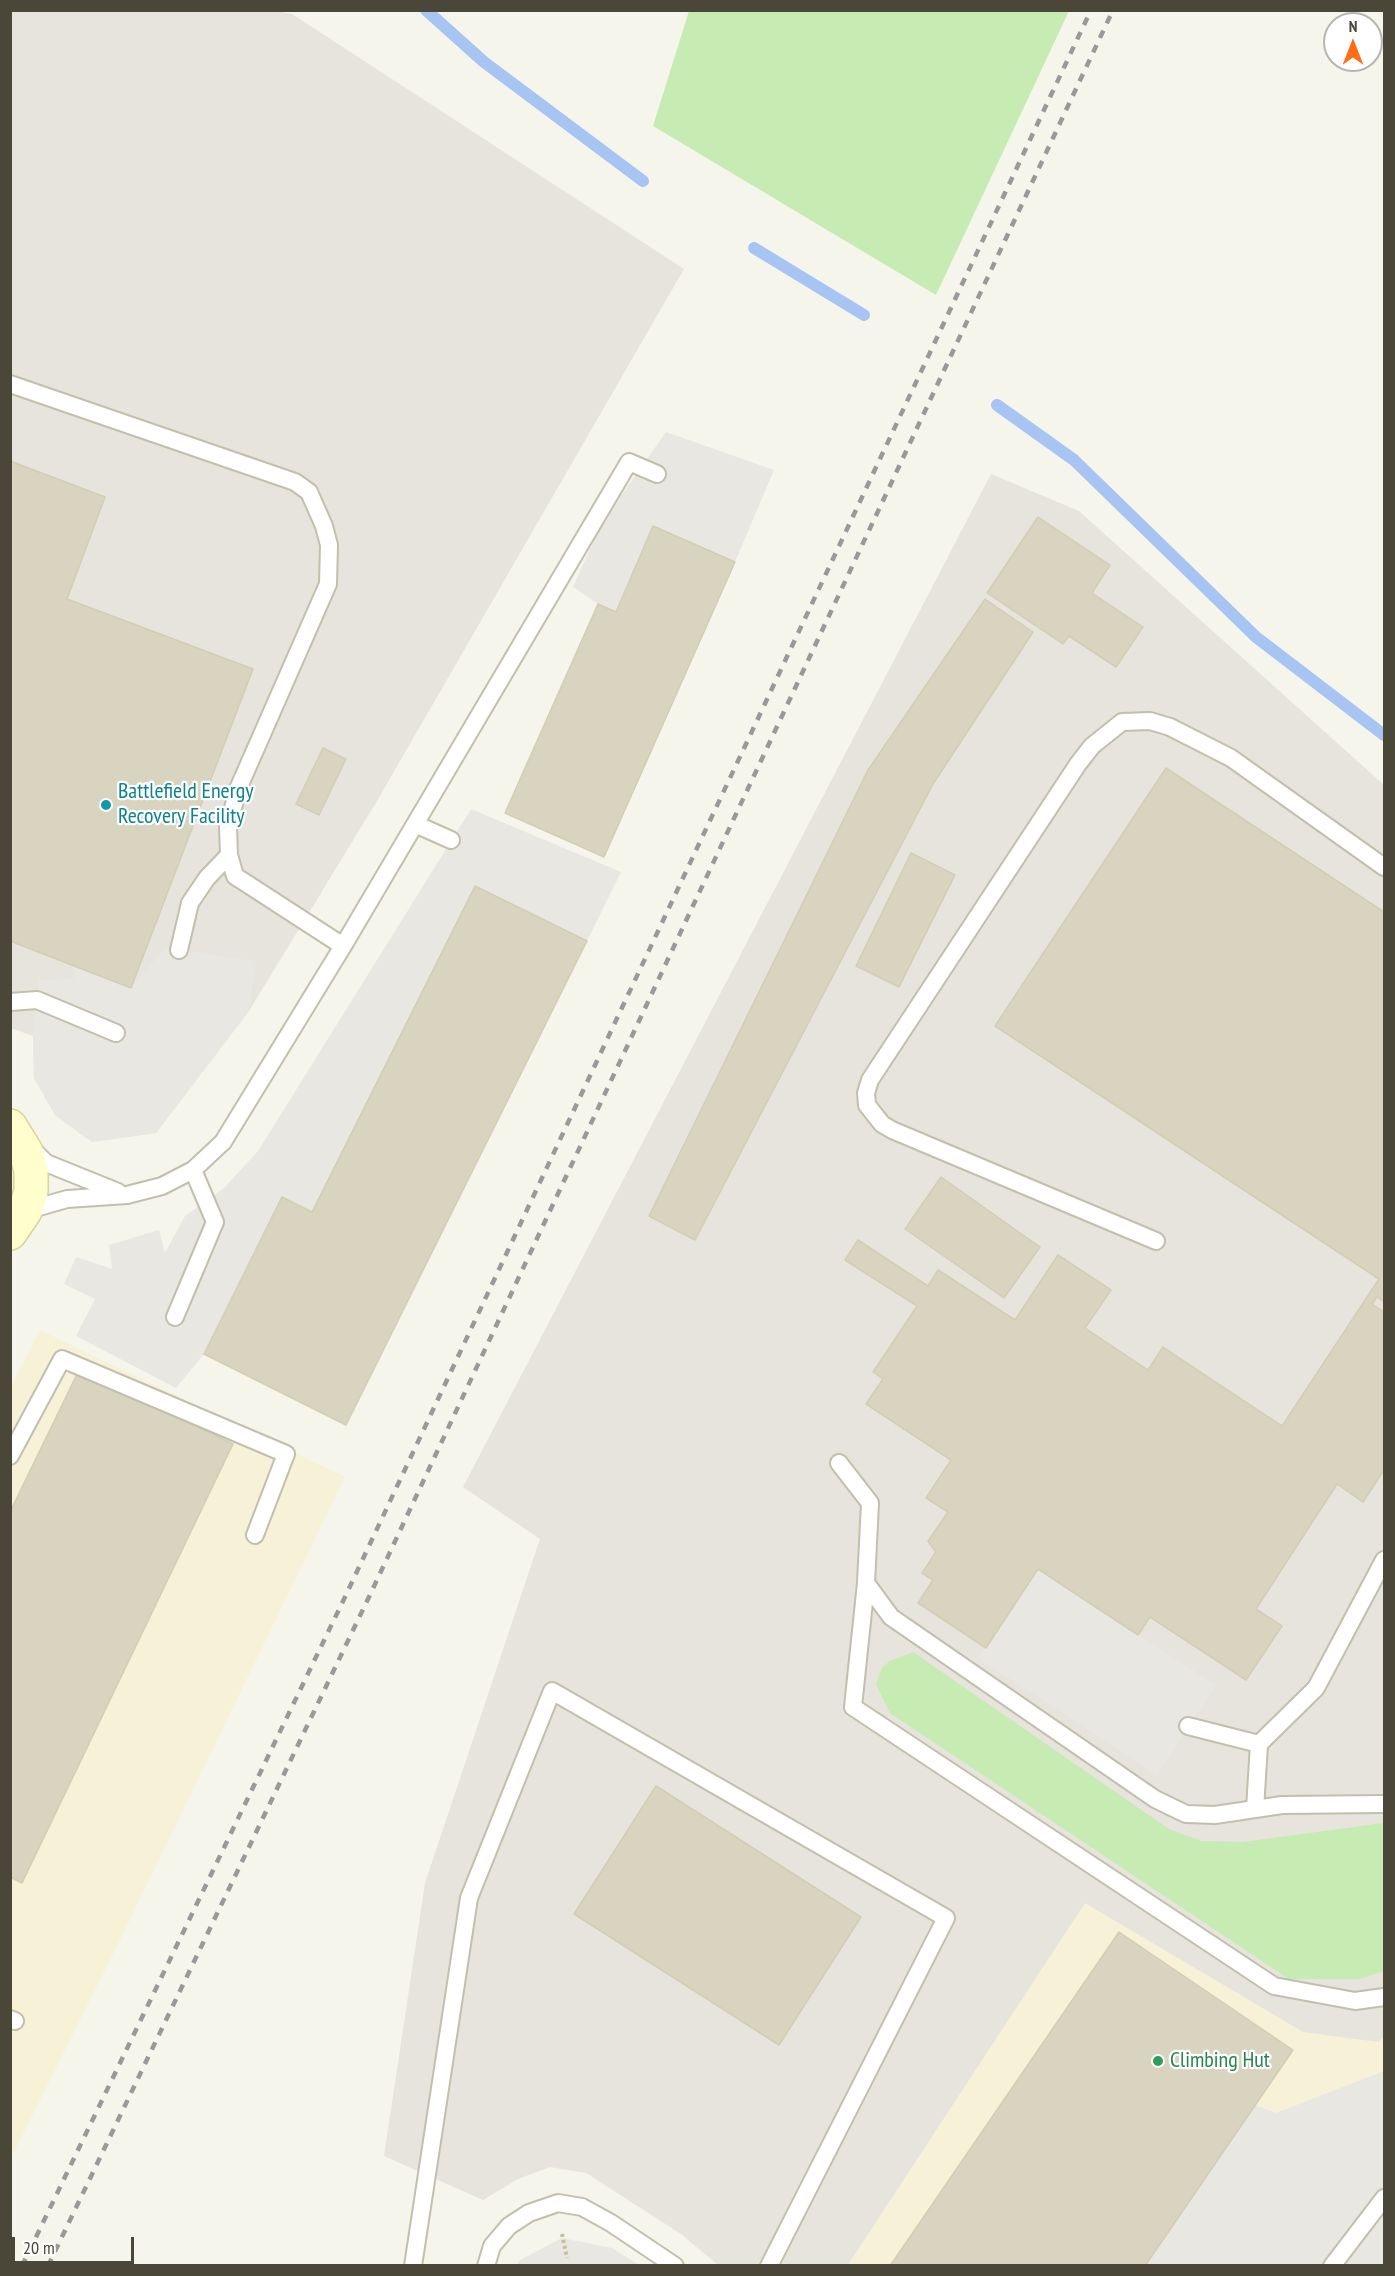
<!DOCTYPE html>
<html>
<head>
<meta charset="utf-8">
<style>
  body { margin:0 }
  #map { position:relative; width:1395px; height:2276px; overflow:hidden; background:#f6f5eb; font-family:"PT Sans Narrow",sans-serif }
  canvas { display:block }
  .frame { position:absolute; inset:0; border:12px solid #4b4738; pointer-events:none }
  .north { position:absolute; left:1323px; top:12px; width:60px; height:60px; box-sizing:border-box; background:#fff; border:2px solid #b7b5af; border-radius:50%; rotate:0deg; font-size:16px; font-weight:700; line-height:24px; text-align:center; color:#4b4738 }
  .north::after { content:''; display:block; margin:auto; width:21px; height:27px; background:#ff6d19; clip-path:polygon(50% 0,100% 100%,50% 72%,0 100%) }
  .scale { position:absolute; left:12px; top:2237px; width:122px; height:27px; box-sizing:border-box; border:3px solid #4b4738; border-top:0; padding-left:8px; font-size:18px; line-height:21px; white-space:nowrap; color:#4b4738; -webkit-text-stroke:4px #fff; paint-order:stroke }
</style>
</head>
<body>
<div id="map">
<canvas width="1395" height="2276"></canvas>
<div class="frame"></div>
<div class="north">N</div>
<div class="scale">20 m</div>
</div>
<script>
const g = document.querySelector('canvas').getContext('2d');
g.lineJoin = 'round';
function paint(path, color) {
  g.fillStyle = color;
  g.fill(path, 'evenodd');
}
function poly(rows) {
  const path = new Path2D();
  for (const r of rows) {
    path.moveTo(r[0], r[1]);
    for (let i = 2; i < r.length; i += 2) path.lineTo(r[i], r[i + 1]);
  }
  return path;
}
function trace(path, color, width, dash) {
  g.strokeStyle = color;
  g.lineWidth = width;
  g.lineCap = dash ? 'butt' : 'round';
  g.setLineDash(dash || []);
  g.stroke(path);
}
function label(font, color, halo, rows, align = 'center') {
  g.font = font + ' "PT Sans Narrow",sans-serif';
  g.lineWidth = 4.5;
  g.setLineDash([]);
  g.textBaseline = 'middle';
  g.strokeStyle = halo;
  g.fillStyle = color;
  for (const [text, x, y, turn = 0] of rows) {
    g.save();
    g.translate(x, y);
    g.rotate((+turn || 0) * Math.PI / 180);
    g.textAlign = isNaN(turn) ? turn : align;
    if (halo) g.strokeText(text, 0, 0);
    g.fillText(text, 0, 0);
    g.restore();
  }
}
paint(poly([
  [40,1330,345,1477,120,1940,11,2158,10,1389],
  [1085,1902,1303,2032,1378,2042,1384,2037,1384,2265,848,2266]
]), '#f7f1d7');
paint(poly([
  [270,10,292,14,684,269,377,801,249,1011,156,1133,92,1142,55,1115,34,1078,33,1036,11,1028,11,11],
  [991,474,1079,511,1384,785,1384,2037,1378,2042,1303,2032,1085,1903,848,2265,718,2265,681,2234,586,2173,550,2167,518,2179,483,2200,384,2156,425,1883,540,1539,463,1487]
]), '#e6e4dc');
paint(poly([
  [689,11,689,10,1069,11,936,295,653,126],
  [913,1652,1169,1829,1201,1841,1243,1842,1384,1823,1384,1971,1360,1979,1289,1979,890,1713,876,1684,882,1668,890,1661]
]), '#c6ebb3');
paint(poly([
  [666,432,774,470,735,562,653,526,616,612,598,604,573,587,602,523],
  [471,809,621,872,587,941,475,886,312,1212,282,1197,204,1354,176,1388,76,1336,95,1299,64,1284,76,1257,112,1269,109,1245,159,1230,165,1253,185,1216,224,1188,258,1151],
  [165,948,256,961,249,1011,156,1133,92,1142,55,1115,34,1078,33,1036,39,980,73,979,74,966,131,987],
  [1038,1569,1216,1685,1157,1775,978,1658],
  [1384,2071,1384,2265,1145,2266,1255,2105,1276,2113],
  [562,2238,612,2248,639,2265,517,2265,520,2260]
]), '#e8e7e2');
trace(poly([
  [426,10,484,62,643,181],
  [754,248,864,315],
  [997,405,1074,460,1256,637,1384,735]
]), '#a7c4f3', 12);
const building = poly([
  [10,461,105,497,67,599,253,669,131,988,10,941,10,461],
  [1038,517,1110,565,1092,593,1143,627,1116,667,1069,636,1063,644,987,593,1038,517],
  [653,526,735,562,604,857,505,813,598,604,616,612,653,526],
  [985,599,1033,632,933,784,695,1240,649,1216,868,770,985,599],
  [323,748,346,759,319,815,296,804,323,748],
  [1166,768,1384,912,1384,1302,1377,1297,1372,1304,1384,1312,1384,1470,1363,1502,1337,1484,1256,1609,1282,1626,1246,1680,1150,1617,1138,1635,1038,1569,986,1648,918,1603,933,1580,922,1573,936,1552,928,1541,948,1512,926,1498,951,1460,866,1404,883,1379,873,1372,917,1306,845,1260,858,1240,928,1286,938,1270,1015,1320,1058,1255,1111,1290,1085,1328,1148,1370,1163,1347,1282,1426,1379,1279,995,1026,1166,768],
  [911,853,955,875,899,987,856,966,911,853],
  [475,886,587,941,346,1425,204,1354,282,1197,312,1212,475,886],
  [941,1177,1040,1247,1004,1298,905,1229,941,1177],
  [79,1370,233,1444,22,1883,10,1877,10,1512,79,1370],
  [656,1786,861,1917,779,2045,574,1914,656,1786],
  [1119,1932,1293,2050,1145,2266,890,2266,1119,1932]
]);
paint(building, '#d8d4c0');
trace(building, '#d3ceb3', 1.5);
const lane = poly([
  [10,384,295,482,309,492,324,526,329,545,328,584,238,789,228,827,229,855,235,876,343,946],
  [415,824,451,840],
  [179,950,190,903,207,878,229,855],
  [10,1002,37,1000,116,1033],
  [30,1147,46,1163,118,1192],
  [25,1211,67,1199,127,1195,162,1186,193,1170,223,1142,343,946,629,462,657,474],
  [1156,1241,892,1130,882,1124,867,1105,866,1093,870,1080,1078,764,1092,746,1122,722,1150,721,1170,727,1231,758,1384,867],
  [175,1317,215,1222,193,1170],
  [10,1456,62,1359,286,1454,255,1535],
  [839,1463,870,1503,866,1583,891,1617,1155,1799,1186,1814,1215,1815,1282,1805,1384,1804],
  [866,1583,853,1707,1274,1986,1355,2001,1384,1997],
  [1188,1726,1259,1744,1316,1688,1384,1560],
  [1255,1809,1259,1744],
  [10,2019,15,2021],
  [413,2266,469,1898,552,1691,946,1918,769,2266],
  [486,2266,492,2246,509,2226,529,2213,558,2203,582,2207,611,2223,675,2266],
  [1332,2266,1384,2198]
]);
const secondary = poly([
  [10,1126,26,1152,31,1171,31,1191,25,1211,10,1233]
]);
trace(lane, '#c2bfad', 20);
trace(secondary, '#d7d49a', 36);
trace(poly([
  [562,2234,567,2258]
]), '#c4bf9e', 4, [3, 3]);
trace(lane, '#fff', 16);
trace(secondary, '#fffecc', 33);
trace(poly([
  [22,2266,345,1597,1091,10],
  [48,2266,368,1599,1113,10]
]), '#999', 4.5, [8, 8]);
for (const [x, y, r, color] of [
  [106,805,6,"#0f9aa8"],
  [1158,2061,6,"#2e9e5b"]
]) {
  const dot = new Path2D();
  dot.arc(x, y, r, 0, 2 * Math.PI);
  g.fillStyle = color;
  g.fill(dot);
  trace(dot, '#fff', 2);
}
label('22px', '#0d838f', '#fff', [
  ["Battlefield Energy",118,792],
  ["Recovery Facility",118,817]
], 'left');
label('22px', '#27864d', '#fff', [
  ["Climbing Hut",1170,2061]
], 'left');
</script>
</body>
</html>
